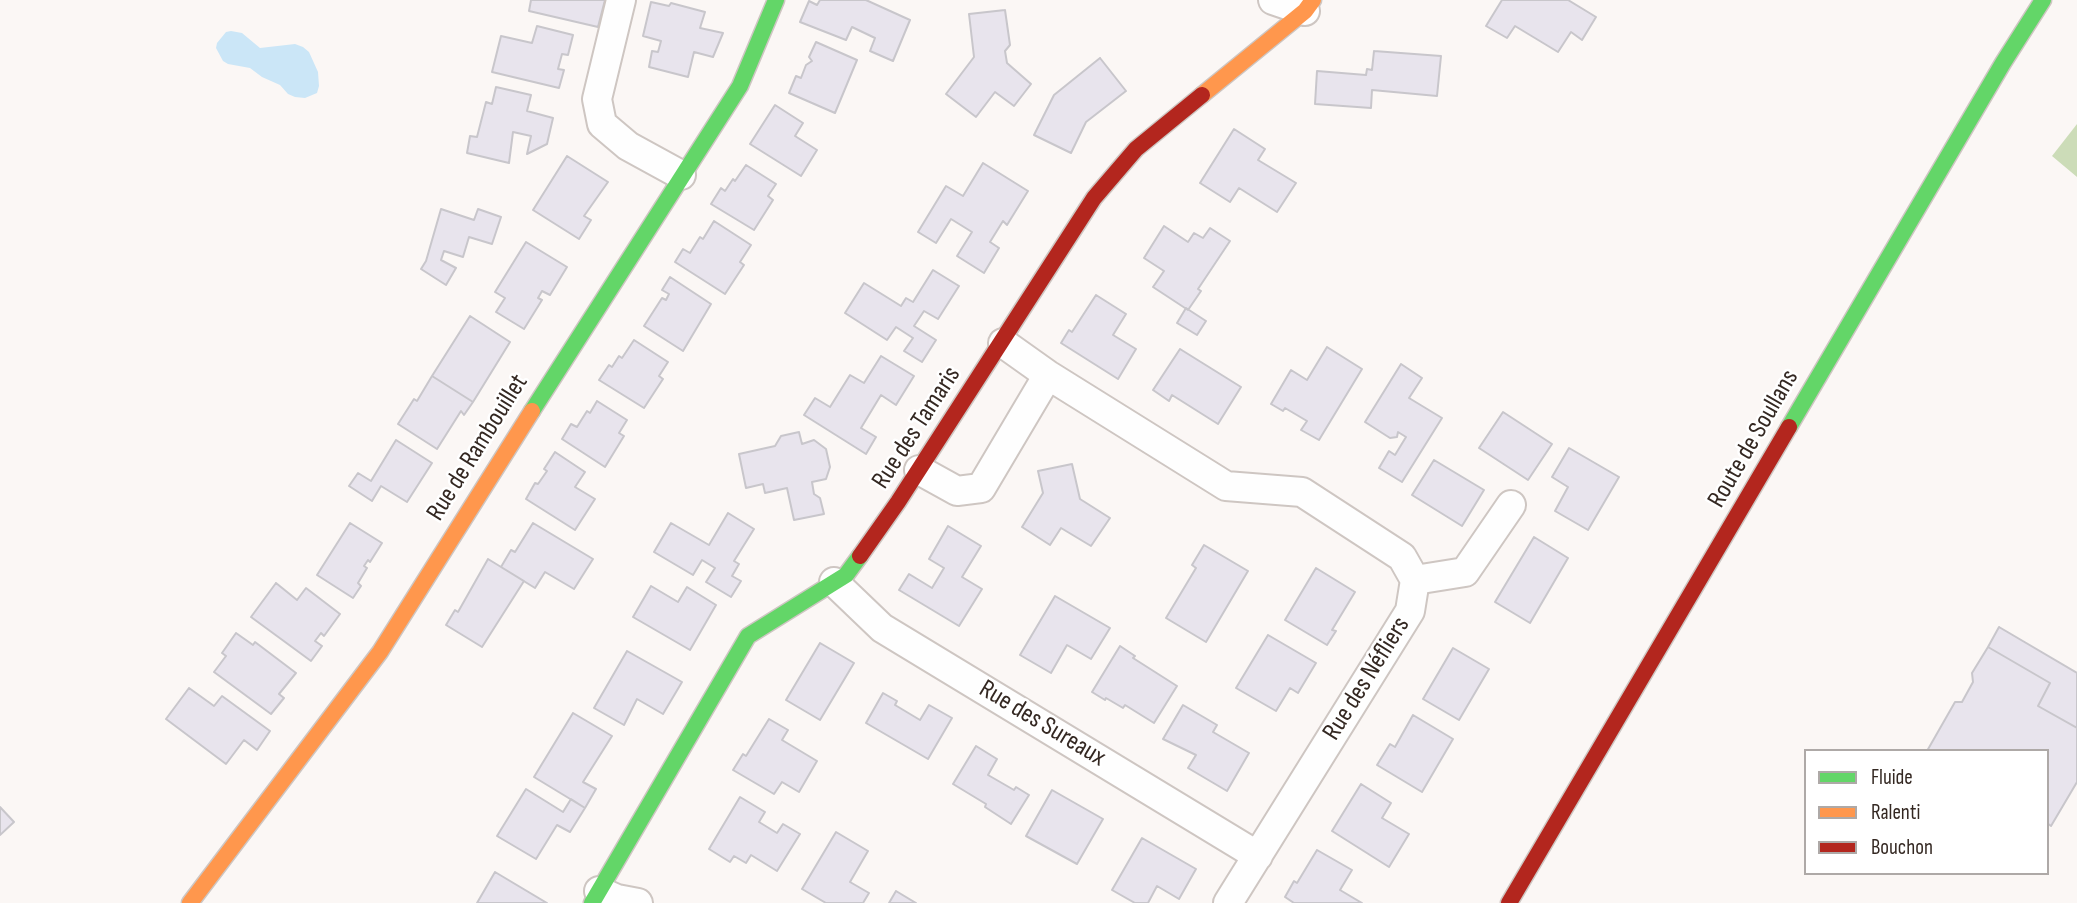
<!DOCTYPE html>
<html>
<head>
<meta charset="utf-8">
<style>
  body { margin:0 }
  #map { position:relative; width:2077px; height:903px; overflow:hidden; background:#fbf7f5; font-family:"Sofia Sans Condensed",sans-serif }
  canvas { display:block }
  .legend { position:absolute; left:1804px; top:749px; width:245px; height:126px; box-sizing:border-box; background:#fff; border:2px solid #aea9a7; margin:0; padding:9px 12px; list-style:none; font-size:21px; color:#342822 }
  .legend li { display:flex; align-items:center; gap:14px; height:35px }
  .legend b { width:35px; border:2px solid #aea9a7 }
</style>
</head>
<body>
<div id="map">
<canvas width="2077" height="903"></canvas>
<ul class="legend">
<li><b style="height:9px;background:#63d668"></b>Fluide</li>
<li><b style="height:9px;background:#ff974d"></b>Ralenti</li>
<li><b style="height:9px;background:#b3261e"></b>Bouchon</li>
</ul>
</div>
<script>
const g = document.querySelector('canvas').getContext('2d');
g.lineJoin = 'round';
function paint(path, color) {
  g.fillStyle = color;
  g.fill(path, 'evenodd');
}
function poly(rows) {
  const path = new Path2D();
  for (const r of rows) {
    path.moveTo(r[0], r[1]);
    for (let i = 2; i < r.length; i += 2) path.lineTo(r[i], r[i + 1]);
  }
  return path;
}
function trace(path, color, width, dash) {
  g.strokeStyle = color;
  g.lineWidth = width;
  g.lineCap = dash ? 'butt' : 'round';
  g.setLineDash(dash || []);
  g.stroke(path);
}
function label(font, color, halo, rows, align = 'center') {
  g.font = font + ' "Sofia Sans Condensed",sans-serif';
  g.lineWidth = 5;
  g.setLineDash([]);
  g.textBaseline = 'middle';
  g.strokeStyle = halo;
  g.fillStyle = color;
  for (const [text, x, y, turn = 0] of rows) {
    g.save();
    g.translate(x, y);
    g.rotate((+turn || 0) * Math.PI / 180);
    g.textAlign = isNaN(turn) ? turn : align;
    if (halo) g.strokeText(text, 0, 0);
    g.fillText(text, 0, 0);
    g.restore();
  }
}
paint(poly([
  [2077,124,2077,177,2052,156]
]), '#ccdcb8');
paint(poly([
  [231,31,242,33,260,48,295,44,303,47,309,52,318,72,319,86,317,93,305,98,295,97,288,94,280,85,262,77,250,68,228,64,223,61,216,48,217,43,226,32]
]), '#cbe6f7');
const building = poly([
  [531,0,605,0,598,27,529,11,531,0],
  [820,0,866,0,910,20,893,61,870,51,875,38,852,27,846,40,800,22,809,1,817,5,820,0],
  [1502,0,1568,0,1596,17,1582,40,1571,32,1558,52,1515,26,1507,38,1486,26,1502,0],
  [651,2,669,6,671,3,705,12,700,28,723,33,713,57,694,52,688,77,649,67,652,51,658,52,661,41,643,36,651,2],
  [1005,10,1010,45,1005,51,1007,63,1031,84,1014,106,995,92,976,117,946,94,974,57,969,14,1005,10],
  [537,26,573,35,568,55,562,54,558,69,564,70,559,88,492,72,501,36,532,43,537,26],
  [816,42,857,60,835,113,789,93,796,76,801,78,806,65,812,61,809,57,816,42],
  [1374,51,1441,56,1437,96,1372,90,1371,108,1315,104,1317,71,1366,75,1367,69,1372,70,1374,51],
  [1100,58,1126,91,1086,122,1071,153,1034,135,1054,95,1100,58],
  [496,87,531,95,527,111,553,118,547,144,527,154,531,136,513,132,509,163,467,153,470,136,477,137,486,102,492,104,496,87],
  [775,105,803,123,795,136,817,150,801,176,750,144,775,105],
  [1234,129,1265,149,1258,160,1296,183,1277,212,1239,188,1230,202,1200,183,1234,129],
  [567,156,608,182,584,216,591,220,579,239,533,210,567,156],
  [983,163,1028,191,1007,225,1003,221,990,242,999,248,984,273,957,256,972,232,951,219,936,243,918,232,946,186,963,196,983,163],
  [746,165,776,184,768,196,773,200,754,230,711,204,721,188,725,191,733,179,735,181,746,165],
  [441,209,474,220,478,209,501,217,492,244,469,237,463,257,444,251,441,260,456,268,446,285,421,269,426,261,441,209],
  [714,221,751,245,740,262,744,265,725,294,675,262,683,249,690,253,700,237,703,239,714,221],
  [1164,226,1188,242,1194,233,1203,238,1210,228,1230,241,1198,289,1201,291,1188,310,1153,287,1164,271,1144,258,1164,226],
  [526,242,567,267,550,295,542,291,538,298,542,300,524,329,496,312,505,298,495,292,526,242],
  [933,270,959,286,938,319,924,311,914,326,936,340,922,362,904,351,913,338,896,327,887,340,845,313,864,283,901,306,906,298,913,302,933,270],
  [670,277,711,304,683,351,644,326,662,298,666,300,669,294,662,290,670,277],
  [1096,295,1126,314,1113,335,1136,349,1118,379,1061,343,1069,330,1072,332,1096,295],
  [1186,308,1206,321,1197,335,1177,323,1186,308],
  [470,316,510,342,473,402,432,376,470,316],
  [634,340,668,362,659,376,663,379,644,408,599,380,609,365,612,367,619,356,622,358,634,340],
  [1327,347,1362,369,1319,440,1301,430,1307,421,1285,408,1283,411,1271,404,1291,370,1307,380,1327,347],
  [1180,349,1241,387,1218,424,1172,395,1169,401,1153,390,1180,349],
  [881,356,914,376,896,405,881,395,861,428,876,437,866,454,804,415,815,398,830,407,850,375,864,383,881,356],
  [1401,364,1422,378,1409,398,1442,418,1402,482,1379,468,1389,451,1395,455,1406,437,1398,432,1397,437,1390,438,1365,422,1401,364],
  [432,376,473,402,464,415,461,411,437,449,398,424,414,399,417,401,432,376],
  [597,401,627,420,619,433,624,436,605,467,562,439,571,424,577,427,587,411,590,413,597,401],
  [1503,412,1552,444,1528,480,1479,448,1503,412],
  [799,432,802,444,814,440,826,449,830,467,826,479,812,482,814,494,820,498,824,514,794,520,787,488,765,493,763,484,746,488,739,454,775,446,781,436,799,432],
  [396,440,432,463,407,502,381,486,372,501,349,486,358,473,371,481,396,440],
  [1569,448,1619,477,1588,530,1555,511,1568,487,1552,477,1569,448],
  [555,452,585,472,575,487,595,499,575,530,526,499,535,483,538,484,547,471,544,469,555,452],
  [1434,460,1484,490,1462,526,1412,495,1434,460],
  [1072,464,1080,499,1110,518,1091,546,1061,528,1050,545,1022,527,1043,493,1038,471,1072,464],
  [728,513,754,529,734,561,739,564,732,576,741,581,731,597,706,582,715,568,702,560,693,575,654,552,671,523,709,545,728,513],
  [350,523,382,543,370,562,368,560,364,566,367,568,358,583,361,586,353,598,317,575,350,523],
  [533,523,593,559,574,589,545,572,535,588,501,567,511,550,515,552,533,523],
  [948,526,981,546,962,577,982,589,959,626,899,590,909,574,932,588,944,568,929,559,948,526],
  [1534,537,1568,558,1530,623,1495,602,1534,537],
  [1204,545,1248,571,1206,642,1166,618,1196,568,1192,565,1204,545],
  [488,559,524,581,482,647,446,625,455,610,458,612,488,559],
  [1316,568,1355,592,1332,630,1336,631,1327,645,1285,620,1316,568],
  [276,583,297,600,306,588,340,614,324,636,321,633,315,641,322,646,311,661,251,617,276,583],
  [651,586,678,602,687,587,716,605,690,650,633,617,651,586],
  [1055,596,1110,628,1091,659,1067,645,1051,673,1020,655,1055,596],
  [1999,627,2077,673,2077,728,2038,706,2050,683,1988,647,1999,627],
  [236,633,253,645,255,642,296,673,279,694,284,698,271,714,214,672,226,656,222,653,236,633],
  [1268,635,1316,663,1298,693,1290,688,1276,711,1236,688,1268,635],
  [820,643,854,663,820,720,786,700,820,643],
  [1120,646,1135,656,1133,658,1177,686,1154,723,1125,705,1123,708,1106,698,1105,700,1092,692,1120,646],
  [1988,647,2050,683,2038,706,2077,728,2077,782,2051,826,2047,823,2047,751,1927,751,1955,702,1962,702,1973,682,1972,673,1988,647],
  [1453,648,1489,669,1459,720,1423,699,1453,648],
  [627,651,682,682,663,714,637,699,624,725,594,708,627,651],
  [189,688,214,706,222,696,270,731,257,750,244,740,226,764,166,719,189,688],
  [883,693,897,701,895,705,920,720,929,705,952,718,928,759,866,723,883,693],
  [1183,705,1217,725,1213,732,1249,753,1227,791,1188,768,1196,755,1163,739,1183,705],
  [573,713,612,736,583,782,596,789,585,808,534,777,573,713],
  [1413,715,1453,739,1422,792,1377,765,1390,744,1395,747,1413,715],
  [769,719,788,730,782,740,817,761,799,792,782,782,774,794,733,770,743,754,746,756,769,719],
  [976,746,997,759,988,775,1014,790,1016,787,1029,795,1011,824,985,807,986,804,953,784,976,746],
  [1361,784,1391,803,1382,818,1409,834,1389,867,1332,831,1361,784],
  [526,789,563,812,571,799,585,808,570,832,557,825,536,859,497,836,526,789],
  [1052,790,1103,819,1077,864,1026,836,1052,790],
  [740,797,765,812,759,822,777,833,783,824,800,834,777,871,751,855,746,863,734,856,730,862,709,849,740,797],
  [0,807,14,822,0,835,0,807],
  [836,832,868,851,850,882,869,893,863,903,826,903,802,889,836,832],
  [1142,838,1196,869,1179,899,1157,886,1148,903,1135,903,1112,890,1142,838],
  [1317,850,1352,870,1340,890,1362,903,1294,903,1285,897,1294,881,1297,883,1317,850],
  [495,872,547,903,477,903,495,872],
  [896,891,916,903,889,903,896,891]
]);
paint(building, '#e8e4ed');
trace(building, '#c8c6cb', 2);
const street = poly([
  [621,0,597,99,602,124,628,146,681,175],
  [1273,0,1305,11],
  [1003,343,1048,375,1226,486,1302,492,1402,557,1415,580,1410,611,1228,903],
  [919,470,957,491,981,488,1048,375],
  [1415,580,1465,572,1511,505],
  [834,582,882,628,1258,856],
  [599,891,617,899,638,903]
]);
const fast = poly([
  [532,411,740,86,776,0],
  [1789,427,2003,63,2043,0],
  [592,903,748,636,846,575,860,556]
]);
const slow = poly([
  [1202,95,1305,11,1313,0],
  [190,903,380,652,532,411]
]);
const jam = poly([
  [860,556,898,502,1094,198,1136,149,1202,95],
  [1509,903,1789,427]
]);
trace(street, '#cec6c2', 32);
trace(fast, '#cec6c2', 19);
trace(slow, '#cec6c2', 19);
trace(jam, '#cec6c2', 19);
trace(street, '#fefefe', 28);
trace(fast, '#63d668', 16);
trace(slow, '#ff974d', 16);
trace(jam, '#b3261e', 16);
label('26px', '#342822', '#fff', [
  ["Rue des Tamaris",917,428,-57],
  ["Route de Soullans",1754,439,-60],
  ["Rue de Rambouillet",478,448,-58],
  ["Rue des Néfliers",1367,679,-58],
  ["Rue des Sureaux",1042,724,31]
]);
</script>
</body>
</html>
